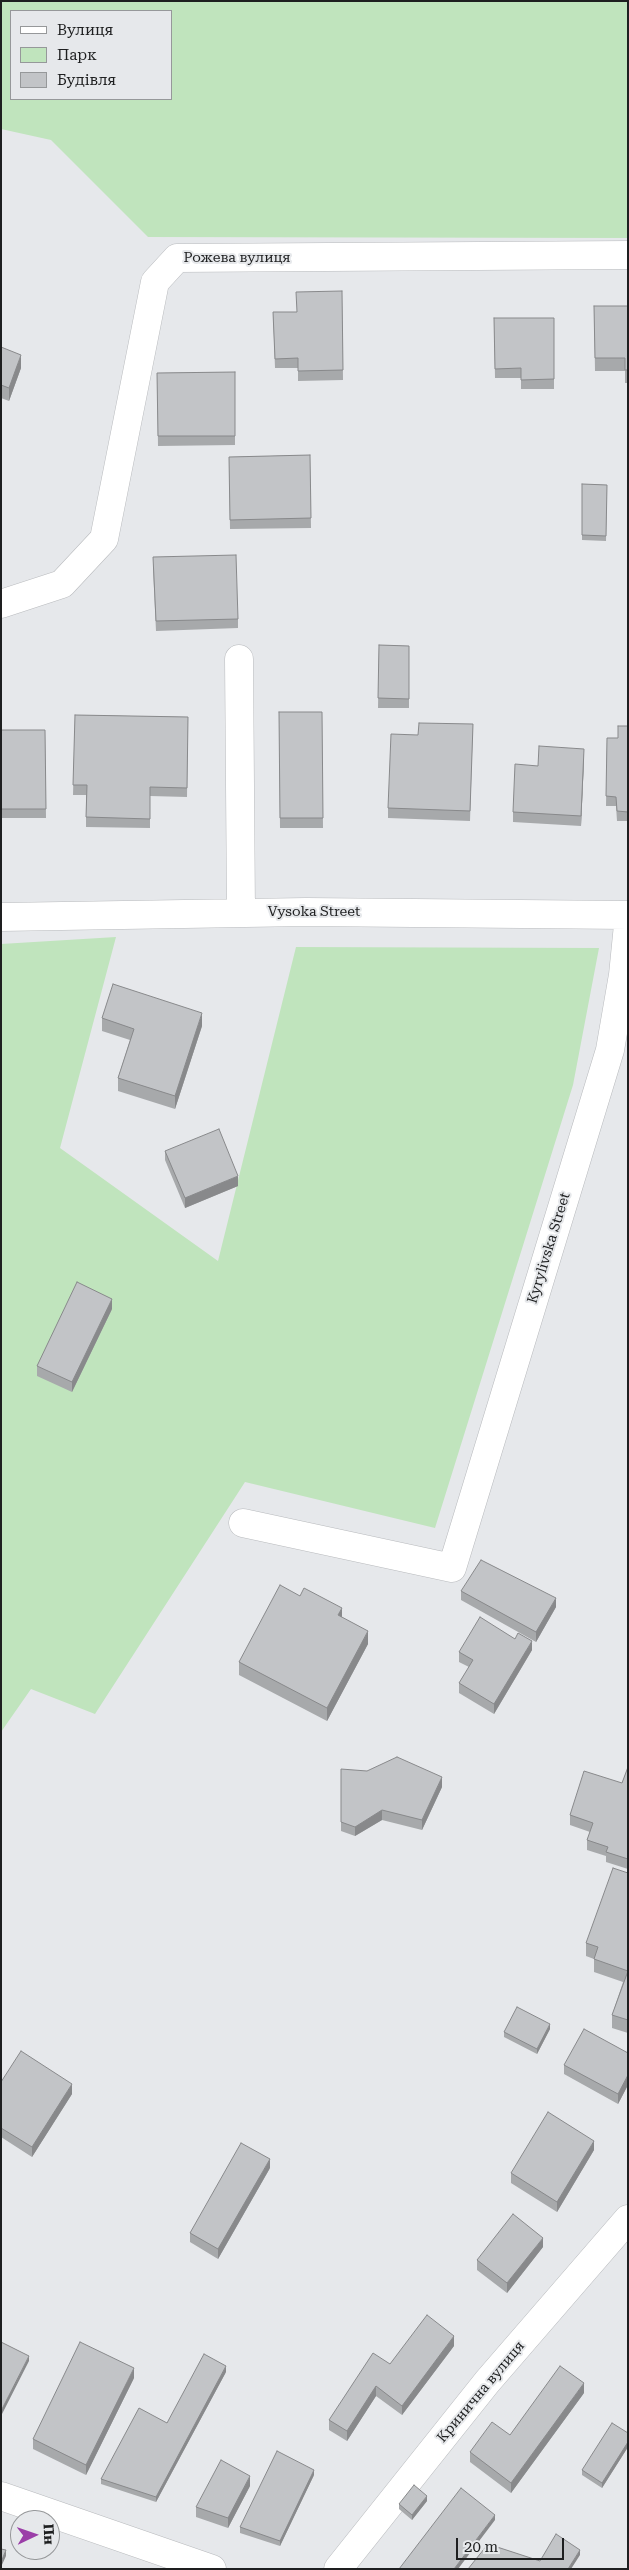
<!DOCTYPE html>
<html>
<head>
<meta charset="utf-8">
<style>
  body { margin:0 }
  #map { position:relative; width:629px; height:2570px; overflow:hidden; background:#e6e8eb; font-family:"Roboto Serif",serif }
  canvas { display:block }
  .frame { position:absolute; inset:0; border:2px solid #1e1f20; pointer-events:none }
  .legend { position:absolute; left:10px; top:10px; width:162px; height:90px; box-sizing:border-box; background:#e6e8eb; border:1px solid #96989a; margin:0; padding:6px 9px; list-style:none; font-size:15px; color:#1e1f20 }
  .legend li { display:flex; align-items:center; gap:10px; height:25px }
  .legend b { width:25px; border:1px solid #96989a }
  .north { position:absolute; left:10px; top:2510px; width:50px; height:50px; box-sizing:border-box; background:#e6e8eb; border:1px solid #96989a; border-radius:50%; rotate:87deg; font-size:14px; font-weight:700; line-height:20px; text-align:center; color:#1e1f20 }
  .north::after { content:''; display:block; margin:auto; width:18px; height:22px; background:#9b3ea8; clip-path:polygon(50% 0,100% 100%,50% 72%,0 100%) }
  .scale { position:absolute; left:456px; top:2538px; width:108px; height:22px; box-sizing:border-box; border:2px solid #1e1f20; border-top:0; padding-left:6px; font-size:15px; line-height:18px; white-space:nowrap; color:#1e1f20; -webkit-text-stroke:4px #e6e8eb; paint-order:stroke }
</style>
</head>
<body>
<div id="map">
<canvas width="629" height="2570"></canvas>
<div class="frame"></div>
<ul class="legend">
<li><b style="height:6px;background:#fff"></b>Вулиця</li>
<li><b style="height:14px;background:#c0e4bd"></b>Парк</li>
<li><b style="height:14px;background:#c2c4c7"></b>Будівля</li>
</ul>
<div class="north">Пн</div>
<div class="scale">20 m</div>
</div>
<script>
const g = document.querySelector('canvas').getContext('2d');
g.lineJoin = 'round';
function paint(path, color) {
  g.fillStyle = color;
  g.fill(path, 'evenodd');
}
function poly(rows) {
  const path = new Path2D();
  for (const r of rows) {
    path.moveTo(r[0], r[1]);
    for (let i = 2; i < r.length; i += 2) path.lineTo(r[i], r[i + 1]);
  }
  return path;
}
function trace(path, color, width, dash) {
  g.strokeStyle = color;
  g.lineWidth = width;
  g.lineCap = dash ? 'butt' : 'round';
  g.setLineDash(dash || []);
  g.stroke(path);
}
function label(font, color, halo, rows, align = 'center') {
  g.font = font + ' "Roboto Serif",serif';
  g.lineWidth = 4;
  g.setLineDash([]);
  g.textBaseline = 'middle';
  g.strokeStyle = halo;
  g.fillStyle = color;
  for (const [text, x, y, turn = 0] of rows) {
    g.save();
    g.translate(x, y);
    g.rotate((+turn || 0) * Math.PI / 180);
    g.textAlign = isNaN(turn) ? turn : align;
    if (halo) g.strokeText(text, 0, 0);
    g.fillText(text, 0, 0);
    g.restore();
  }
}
paint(poly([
  [1,1,628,1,628,238,148,237,51,140,1,129],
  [11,11,171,11,171,99,11,99],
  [116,937,60,1148,218,1261,296,947,599,948,573,1085,435,1528,245,1482,95,1714,31,1689,1,1732,1,944]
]), '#c0e4bd');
const minor = poly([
  [1,604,62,584,104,539,155,282,177,258,628,255],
  [239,659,241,913],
  [1,917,306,912,628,915],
  [243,1523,452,1568,610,1050,623,975,628,925],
  [1,2496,212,2569],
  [338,2569,487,2382,628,2219]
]);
trace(minor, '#b8babd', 29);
trace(minor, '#fff', 28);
paint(poly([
  [342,291,343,380,298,381,298,368,275,368,273,312,297,312],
  [594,306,628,306,628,383,625,383,625,371,595,371],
  [494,318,554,318,554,389,521,389,521,378,495,378],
  [1,347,21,368,9,401,1,398],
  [235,372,235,445,158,446,157,373],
  [310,455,311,528,230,529,229,457],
  [582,484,607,485,606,541,582,540],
  [153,567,238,619,238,628,156,631],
  [379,645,409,646,409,708,378,708],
  [279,712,322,712,323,828,280,828],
  [75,715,188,717,187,797,150,796,150,828,86,827,86,795,73,795],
  [473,724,470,821,388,818,388,808,418,735],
  [628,726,628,821,617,821,616,806,606,806,607,738,618,738],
  [1,730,45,730,46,818,1,818],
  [584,759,581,826,513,822,513,812,538,766],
  [102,1018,202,1026,175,1109,118,1091,118,1078,130,1040,102,1031],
  [165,1151,238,1186,185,1208,165,1160],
  [112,1309,72,1392,37,1376,37,1366],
  [461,1591,556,1607,536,1642,461,1600],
  [300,1596,342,1617,368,1644,327,1721,239,1675,239,1662],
  [532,1650,494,1714,459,1693,459,1683,469,1667,459,1662,459,1652],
  [628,1767,628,1869,606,1862,606,1856,587,1850,587,1840,590,1832,570,1825,570,1815,622,1783],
  [341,1769,442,1787,422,1830,382,1820,355,1836,341,1831],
  [628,1873,628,2033,612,2028,612,2015,623,1982,594,1972,594,1959,586,1956,586,1943],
  [550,2029,537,2054,504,2037,504,2032],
  [628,2053,628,2085,618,2104,564,2074,564,2065],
  [1,2082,72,2094,32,2157,1,2137],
  [594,2150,557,2212,511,2183,511,2173],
  [270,2168,218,2259,190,2242,190,2233],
  [543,2247,507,2293,477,2270,477,2260],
  [454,2346,402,2415,376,2396,347,2441,329,2430,329,2420,390,2364],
  [226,2372,156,2502,101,2484,101,2479],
  [134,2378,86,2475,33,2449,33,2439],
  [584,2393,511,2493,470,2462,470,2452,510,2435],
  [628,2433,628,2447,602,2488,582,2475,582,2470],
  [314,2475,280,2546,240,2533,240,2527],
  [250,2486,228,2528,196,2517,196,2507],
  [427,2501,412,2520,399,2509,399,2504]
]), '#a7a9ab');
paint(poly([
  [21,355,21,368,9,401,9,388],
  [584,749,584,759,581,826,581,816],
  [202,1013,202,1026,175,1109,175,1096],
  [238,1176,238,1186,185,1208,185,1198],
  [112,1299,112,1309,72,1392,72,1382],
  [556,1598,556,1607,536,1642,536,1632],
  [342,1608,342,1621,338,1615],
  [368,1631,368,1644,327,1721,327,1708],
  [532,1641,532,1650,494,1714,494,1704],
  [442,1777,442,1787,422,1830,422,1820],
  [382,1810,382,1820,355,1836,355,1827],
  [550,2024,550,2029,537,2054,537,2049],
  [628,2075,628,2085,618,2104,618,2094],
  [72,2084,72,2094,32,2157,32,2147],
  [594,2141,594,2150,557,2212,557,2202],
  [270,2159,270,2168,218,2259,218,2249],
  [543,2238,543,2247,507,2293,507,2283],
  [454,2336,454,2346,402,2415,402,2406],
  [29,2356,29,2361,1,2416,1,2411],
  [226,2366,226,2372,156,2502,156,2497],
  [134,2368,134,2378,86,2475,86,2465],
  [584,2383,584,2393,511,2493,511,2483],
  [376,2386,376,2396,347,2441,347,2431],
  [628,2442,628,2447,602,2488,602,2483],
  [314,2470,314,2475,280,2546,280,2541],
  [250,2476,250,2486,228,2528,228,2518],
  [427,2496,427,2501,412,2520,412,2515],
  [495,2515,495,2520,458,2569,454,2569],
  [6,2550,6,2556,1,2567,1,2562],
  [580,2550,580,2555,571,2569,568,2569]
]), '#88898b');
const building = poly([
  [342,291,343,370,298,371,298,358,275,359,273,312,297,312,296,292,342,291],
  [594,306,628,306,628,370,625,370,625,358,595,358,594,306],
  [494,318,554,318,554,379,521,380,521,368,495,369,494,318],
  [1,347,21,355,9,388,1,385,1,347],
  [235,372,235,436,158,436,157,373,235,372],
  [310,455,311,518,230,520,229,457,310,455],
  [582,484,607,485,606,536,582,535,582,484],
  [236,555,238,619,156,621,153,557,236,555],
  [379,645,409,646,409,699,378,698,379,645],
  [279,712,322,712,323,818,280,818,279,712],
  [75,715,188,717,187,788,150,787,150,819,86,817,87,785,73,785,75,715],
  [419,723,473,724,470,811,388,808,391,734,418,735,419,723],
  [618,726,628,726,628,812,617,811,616,797,606,796,607,738,618,738,618,726],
  [1,730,45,730,46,809,1,809,1,730],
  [539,746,584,749,581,816,513,812,515,764,538,766,539,746],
  [113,984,202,1013,175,1096,118,1078,134,1029,102,1018,113,984],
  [219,1129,238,1176,185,1198,165,1151,219,1129],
  [77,1282,112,1299,72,1382,37,1366,77,1282],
  [481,1560,556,1598,536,1632,461,1591,481,1560],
  [280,1585,300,1596,304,1588,342,1608,338,1615,368,1631,327,1708,239,1662,280,1585],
  [480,1617,515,1639,518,1633,532,1641,494,1704,459,1683,473,1660,459,1652,480,1617],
  [397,1757,442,1777,422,1820,382,1810,355,1827,341,1822,341,1769,367,1771,397,1757],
  [628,1767,628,1859,606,1852,608,1847,587,1840,593,1823,570,1815,584,1771,622,1783,628,1767],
  [613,1868,628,1873,628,2020,612,2015,628,1971,594,1959,598,1947,586,1943,613,1868],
  [517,2007,550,2024,537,2049,504,2032,517,2007],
  [584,2029,628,2053,628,2075,618,2094,564,2065,584,2029],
  [21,2051,72,2084,32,2147,1,2128,1,2082,21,2051],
  [548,2112,594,2141,557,2202,511,2173,548,2112],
  [241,2143,270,2159,218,2249,190,2233,241,2143],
  [513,2214,543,2238,507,2283,477,2260,513,2214],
  [427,2315,454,2336,402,2406,376,2386,347,2431,329,2420,373,2353,390,2364,427,2315],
  [1,2342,29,2356,1,2411,1,2342],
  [80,2342,134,2368,86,2465,33,2439,80,2342],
  [204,2354,226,2366,156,2497,101,2479,139,2408,167,2423,204,2354],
  [560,2366,584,2383,511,2483,470,2452,492,2422,510,2435,560,2366],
  [612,2423,628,2433,628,2442,602,2483,582,2470,612,2423],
  [277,2451,314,2470,280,2541,240,2527,277,2451],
  [221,2460,250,2476,228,2518,196,2507,221,2460],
  [414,2485,427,2496,412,2515,399,2504,414,2485],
  [461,2488,495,2515,454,2569,399,2569,461,2488],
  [556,2534,580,2550,568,2569,468,2569,488,2544,540,2561,556,2534],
  [1,2549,6,2550,1,2562,1,2549]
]);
paint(building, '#c2c4c7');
trace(building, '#88898b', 1);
label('14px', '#1e1f20', '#e6e8eb', [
  ["Рожева вулиця",237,258],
  ["Vysoka Street",314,912],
  ["Kyrylivska Street",549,1248,-73],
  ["Кринична вулиця",481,2392,-50]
]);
</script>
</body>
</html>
